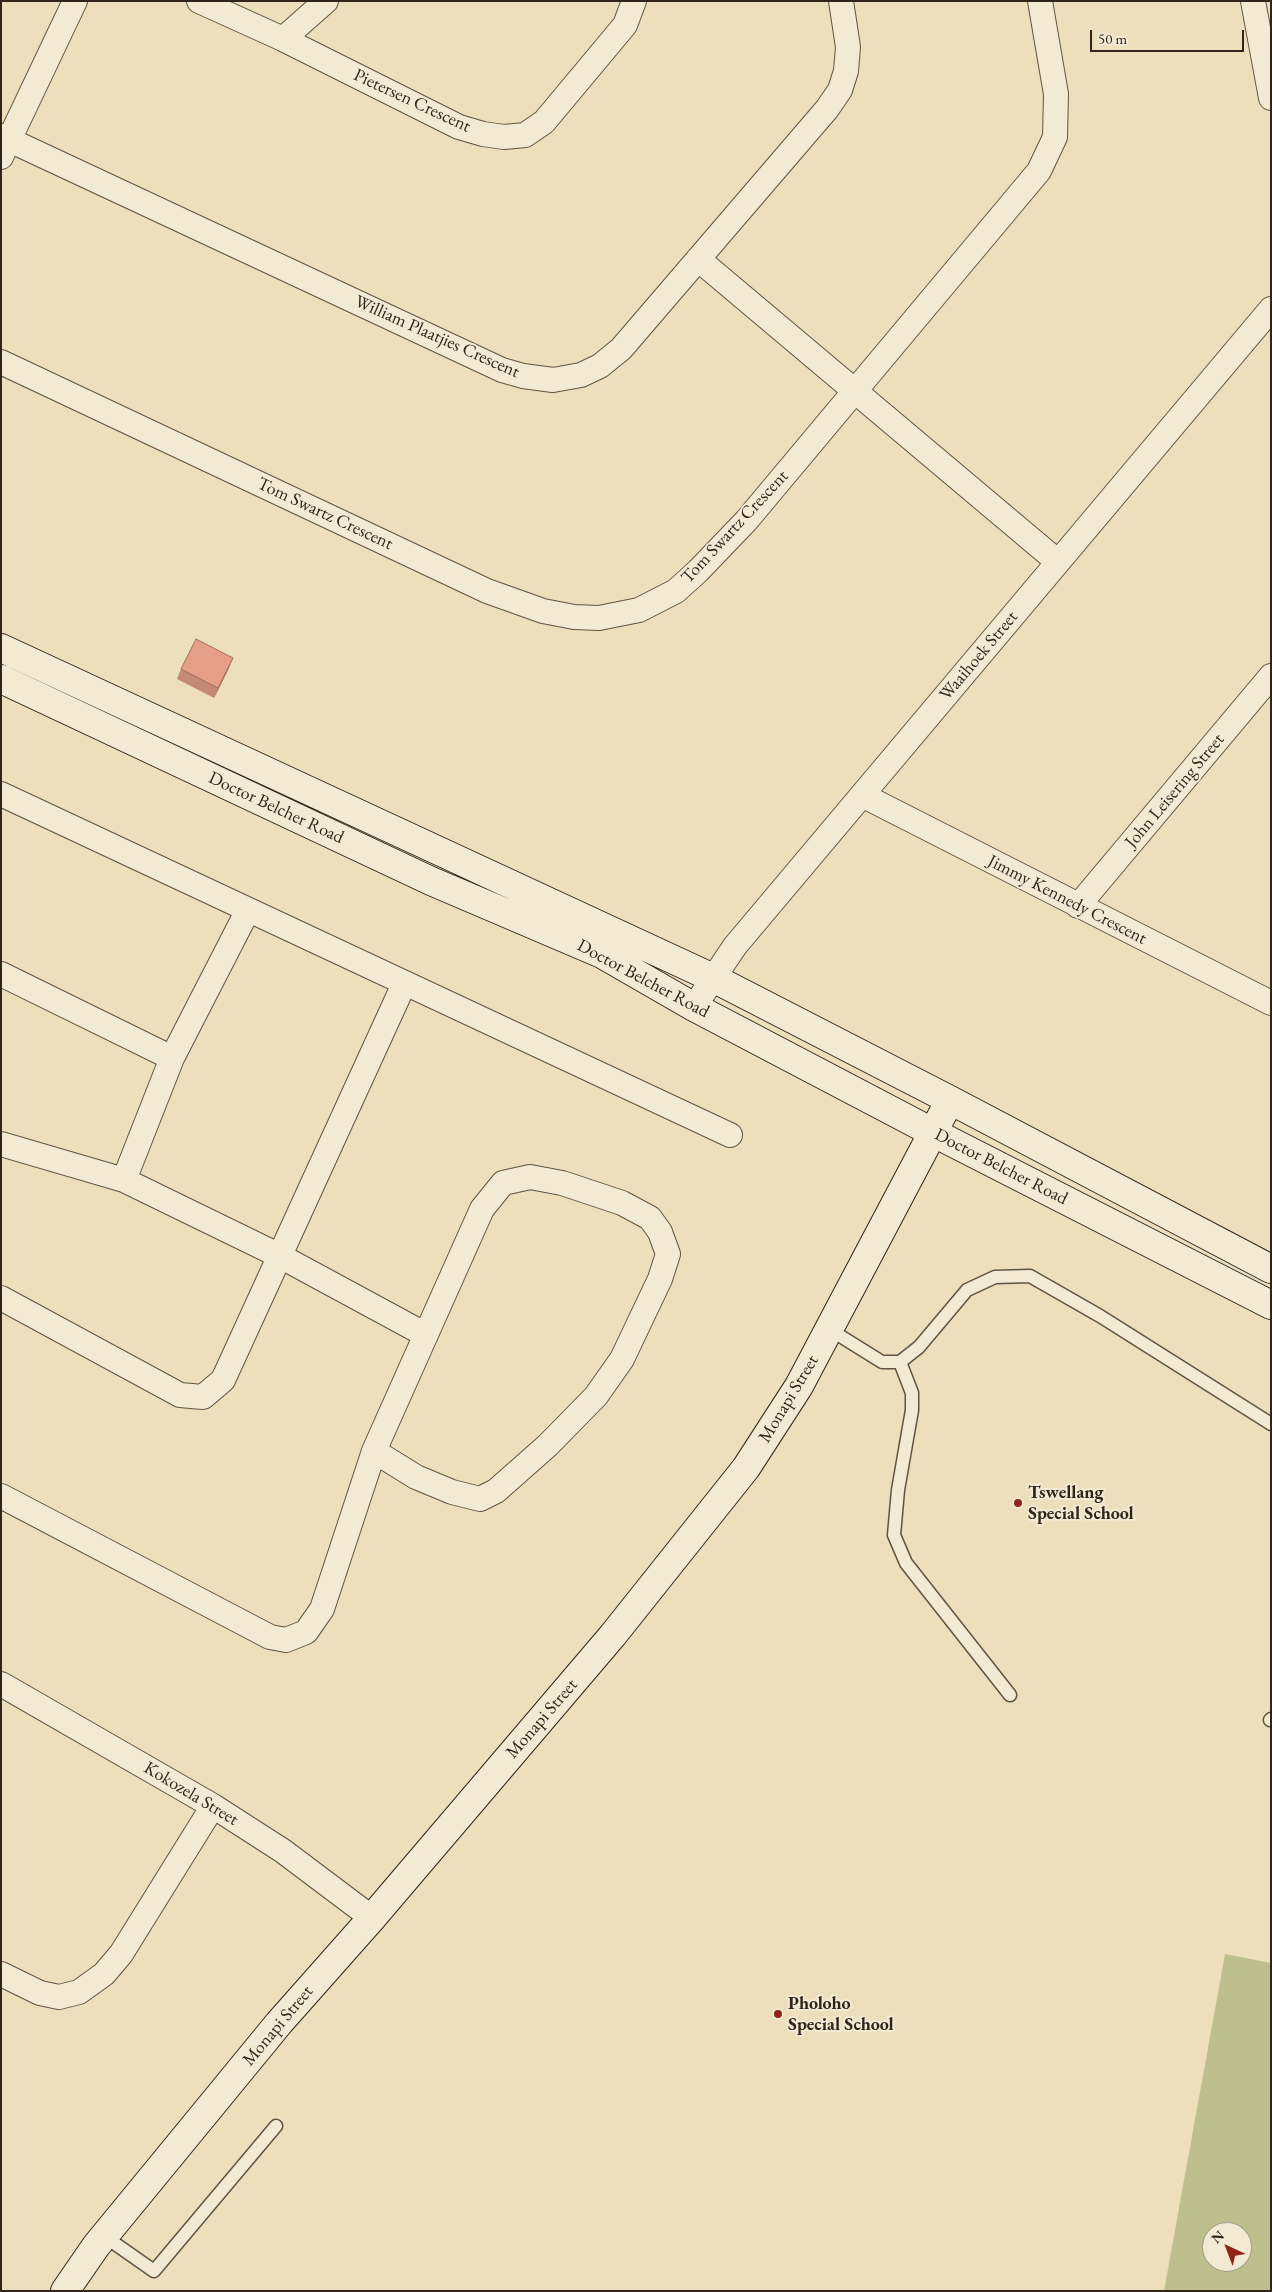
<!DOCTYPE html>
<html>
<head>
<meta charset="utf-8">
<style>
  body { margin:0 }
  #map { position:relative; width:1272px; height:2292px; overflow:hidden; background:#eddebc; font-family:"EB Garamond",serif }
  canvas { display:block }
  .frame { position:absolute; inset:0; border:2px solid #31251b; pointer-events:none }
  .north { position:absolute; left:1202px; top:2222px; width:50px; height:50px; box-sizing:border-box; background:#f3ead3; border:1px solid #a59b89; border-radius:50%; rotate:317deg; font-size:14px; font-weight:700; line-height:20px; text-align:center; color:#31251b }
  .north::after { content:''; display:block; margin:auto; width:18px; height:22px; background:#8f2418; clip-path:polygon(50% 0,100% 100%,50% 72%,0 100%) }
  .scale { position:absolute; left:1090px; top:30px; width:154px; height:22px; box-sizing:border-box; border:2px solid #31251b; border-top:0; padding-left:6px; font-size:15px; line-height:18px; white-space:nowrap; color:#31251b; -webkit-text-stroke:4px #f3ead3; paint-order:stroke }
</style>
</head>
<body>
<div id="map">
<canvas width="1272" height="2292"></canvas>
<div class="frame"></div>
<div class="north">N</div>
<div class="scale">50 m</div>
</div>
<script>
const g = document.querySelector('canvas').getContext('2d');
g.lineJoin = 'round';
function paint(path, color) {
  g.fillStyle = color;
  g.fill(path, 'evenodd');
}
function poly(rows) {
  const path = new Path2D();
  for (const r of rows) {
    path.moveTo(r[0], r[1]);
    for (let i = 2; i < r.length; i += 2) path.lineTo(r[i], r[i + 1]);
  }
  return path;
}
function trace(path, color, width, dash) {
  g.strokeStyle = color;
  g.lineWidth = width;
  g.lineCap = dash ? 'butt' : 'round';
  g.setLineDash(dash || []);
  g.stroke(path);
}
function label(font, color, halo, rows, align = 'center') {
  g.font = font + ' "EB Garamond",serif';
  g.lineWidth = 4;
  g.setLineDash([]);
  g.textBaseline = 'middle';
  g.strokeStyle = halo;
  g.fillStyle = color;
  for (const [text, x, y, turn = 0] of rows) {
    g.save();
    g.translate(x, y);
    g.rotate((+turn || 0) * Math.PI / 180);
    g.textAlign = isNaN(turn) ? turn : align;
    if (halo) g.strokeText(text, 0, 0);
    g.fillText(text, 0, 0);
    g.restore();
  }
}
paint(poly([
  [1225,1954,1271,1963,1271,2291,1164,2291],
  [1212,2232,1242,2232,1242,2262,1212,2262]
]), '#bdc08d');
const lane = poly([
  [829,1329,882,1362,900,1362,919,1347,967,1290,995,1277,1030,1276,1100,1316,1271,1424],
  [900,1362,912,1393,912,1410,898,1490,894,1535,906,1563,1010,1695],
  [1270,1720,1271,1719],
  [104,2236,154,2271,276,2126]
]);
const street = poly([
  [199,1,283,39,459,127,483,134,504,137,525,135,544,122,625,25,634,1],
  [1253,1,1271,98],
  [283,39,326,1],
  [1,136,502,370,523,376,553,380,581,375,600,366,621,349,827,109,840,90,846,71,848,47,841,1],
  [1,157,75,1],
  [698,259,1058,562],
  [1,362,487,591,543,611,574,617,599,618,639,610,676,591,698,571,746,521,1039,171,1055,137,1056,94,1040,1],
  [1,794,730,1135],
  [862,795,1271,1003],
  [1078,906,1271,676],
  [1,974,172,1058],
  [694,1007,735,946,1271,309],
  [1,1144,124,1180,280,1256,426,1335],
  [124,1180,172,1058,248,910],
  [1,1298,180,1395,203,1397,223,1380,404,984],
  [1,1496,270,1637,286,1640,306,1632,322,1609,374,1451,482,1209,503,1183,530,1177,562,1183,622,1203,650,1218,660,1232,668,1254,660,1279,622,1359,596,1396,548,1445,496,1491,480,1499,452,1492,416,1477,374,1451],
  [1,1684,213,1806,283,1851,372,1918],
  [1,1974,40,1993,59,1997,79,1992,104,1974,121,1954,213,1806]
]);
const secondary = poly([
  [1,648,713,978,950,1100,1271,1269],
  [1,679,431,881,602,954,694,1007,934,1133,1271,1305],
  [65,2291,96,2246,279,2023,372,1918,613,1635,746,1468,799,1386,950,1100]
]);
trace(lane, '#605343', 15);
trace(street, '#605343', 26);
trace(secondary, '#31251b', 30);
trace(lane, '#f3ead3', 12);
trace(street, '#f3ead3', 24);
trace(secondary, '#f3ead3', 28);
paint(poly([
  [229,668,214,698,177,679,181,669]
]), '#c58975');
paint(poly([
  [233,658,229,668,214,698,218,688]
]), '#a06f5f');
const building = poly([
  [196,639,233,658,218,688,181,669,196,639]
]);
paint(building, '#e59f88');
trace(building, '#a06f5f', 1);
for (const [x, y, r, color] of [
  [1018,1503,5,"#8f2418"],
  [778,2014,5,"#8f2418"]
]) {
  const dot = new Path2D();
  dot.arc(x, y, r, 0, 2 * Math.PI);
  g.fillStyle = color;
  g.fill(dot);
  trace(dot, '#f3ead3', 2);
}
label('18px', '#31251b', '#f3ead3', [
  ["Pietersen Crescent",412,101,25],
  ["William Plaatjies Crescent",437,337,24],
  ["Tom Swartz Crescent",325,514,25],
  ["Tom Swartz Crescent",735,527,-47],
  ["Waaihoek Street",979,656,-50],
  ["John Leisering Street",1175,791,-50],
  ["Doctor Belcher Road",276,808,25],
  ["Jimmy Kennedy Crescent",1067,900,27],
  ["Doctor Belcher Road",643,979,28],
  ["Doctor Belcher Road",1001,1167,27],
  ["Monapi Street",789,1399,-59],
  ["Monapi Street",542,1719,-49],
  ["Kokozela Street",191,1794,31],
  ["Monapi Street",278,2026,-50]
]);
label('bold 18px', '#31251b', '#f3ead3', [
  ["Tswellang",1028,1493],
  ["Special School",1028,1514],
  ["Pholoho",788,2004],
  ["Special School",788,2025]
], 'left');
</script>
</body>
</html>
